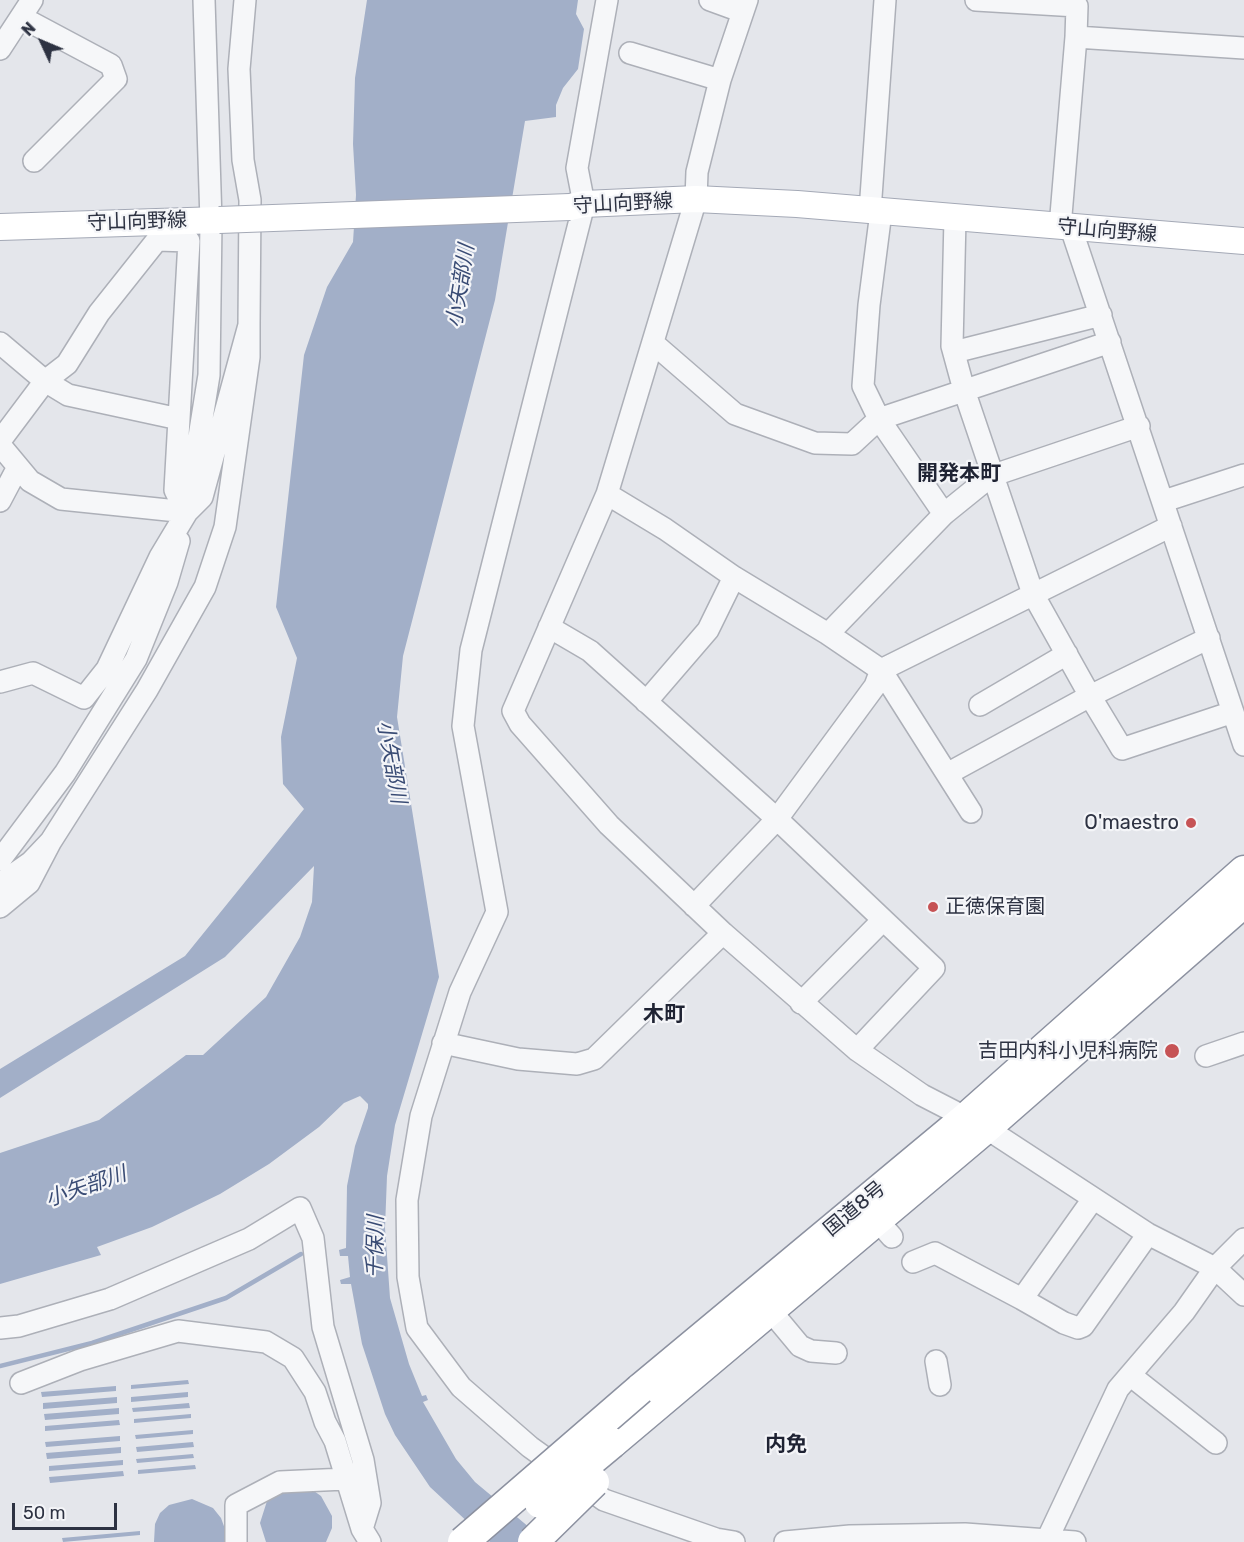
<!DOCTYPE html>
<html>
<head>
<meta charset="utf-8">
<style>
  body { margin:0 }
  #map { position:relative; width:1244px; height:1542px; overflow:hidden; background:#e4e6eb; font-family:Rubik,sans-serif }
  canvas { display:block }
  .north { position:absolute; left:12px; top:12px; width:60px; height:60px; -webkit-text-stroke:4px #f4f5f8; paint-order:stroke; rotate:314deg; font-size:16px; font-weight:700; line-height:24px; text-align:center; color:#2d3242 }
  .north::after { content:''; display:block; margin:auto; width:21px; height:27px; background:#2d3242; clip-path:polygon(50% 0,100% 100%,50% 72%,0 100%) }
  .scale { position:absolute; left:12px; top:1503px; width:105px; height:27px; box-sizing:border-box; border:3px solid #2d3242; border-top:0; padding-left:8px; font-size:18px; line-height:21px; white-space:nowrap; color:#2d3242; -webkit-text-stroke:4px #f4f5f8; paint-order:stroke }
</style>
</head>
<body>
<div id="map">
<canvas width="1244" height="1542"></canvas>
<div class="north">N</div>
<div class="scale">50 m</div>
</div>
<script>
const g = document.querySelector('canvas').getContext('2d');
g.lineJoin = 'round';
function paint(path, color) {
  g.fillStyle = color;
  g.fill(path, 'evenodd');
}
function poly(rows) {
  const path = new Path2D();
  for (const r of rows) {
    path.moveTo(r[0], r[1]);
    for (let i = 2; i < r.length; i += 2) path.lineTo(r[i], r[i + 1]);
  }
  return path;
}
function trace(path, color, width, dash) {
  g.strokeStyle = color;
  g.lineWidth = width;
  g.lineCap = dash ? 'butt' : 'round';
  g.setLineDash(dash || []);
  g.stroke(path);
}
function label(font, color, halo, rows, align = 'center') {
  g.font = font + ' Rubik,"Noto Sans JP",sans-serif';
  g.lineWidth = 4.5;
  g.setLineDash([]);
  g.textBaseline = 'middle';
  g.strokeStyle = halo;
  g.fillStyle = color;
  for (const [text, x, y, turn = 0] of rows) {
    g.save();
    g.translate(x, y);
    g.rotate((+turn || 0) * Math.PI / 180);
    g.textAlign = isNaN(turn) ? turn : align;
    if (halo) g.strokeText(text, 0, 0);
    g.fillText(text, 0, 0);
    g.restore();
  }
}
paint(poly([
  [367,0,578,0,576,14,584,29,578,69,563,88,556,105,556,117,525,121,495,300,403,656,397,717,439,977,395,1125,387,1176,385,1228,390,1298,409,1364,422,1396,426,1395,428,1400,423,1402,456,1459,475,1482,536,1533,551,1542,490,1542,486,1539,430,1487,395,1435,385,1414,362,1344,351,1284,341,1284,340,1280,350,1277,348,1256,340,1256,339,1250,346,1248,347,1186,355,1146,368,1108,368,1104,360,1096,344,1103,319,1127,269,1164,220,1194,152,1227,97,1247,101,1255,0,1284,0,1153,99,1120,186,1055,203,1055,266,997,300,937,312,902,314,866,225,957,0,1098,0,1069,185,956,304,809,283,784,281,737,297,658,276,607,304,355,327,287,353,242,356,195,353,144,355,78],
  [188,1380,189,1384,131,1389,131,1385],
  [116,1386,116,1391,42,1397,41,1392],
  [188,1392,188,1397,131,1402,131,1397],
  [117,1397,117,1403,43,1409,43,1403],
  [189,1403,190,1408,133,1412,132,1408],
  [119,1408,119,1414,45,1420,44,1414],
  [191,1414,191,1418,134,1423,134,1419],
  [119,1420,120,1425,45,1431,45,1426],
  [193,1430,193,1434,136,1439,135,1435],
  [120,1436,120,1441,46,1447,45,1442],
  [193,1442,194,1447,137,1452,136,1447],
  [121,1447,121,1453,47,1459,46,1453],
  [193,1454,194,1458,137,1463,136,1459],
  [123,1460,123,1465,49,1471,49,1466],
  [195,1465,196,1469,138,1474,138,1470],
  [123,1471,124,1476,50,1483,49,1477],
  [311,1489,321,1496,332,1516,332,1528,326,1542,266,1542,260,1523,267,1501,276,1492],
  [192,1499,213,1508,221,1518,225,1529,224,1542,154,1542,155,1524,160,1513,169,1505],
  [140,1531,140,1535,63,1542,62,1538]
]), '#a2afc8');
trace(poly([
  [0,1366,92,1343,226,1298,301,1254]
]), '#a2afc8', 4.5);
const minor = poly([
  [245,0,239,69,243,160,250,200,249,325],
  [607,0,577,168,584,204,471,650,463,726,497,912,460,992,421,1116,407,1200,408,1277,417,1328,461,1387,530,1447,604,1500,716,1539,734,1542],
  [710,0,743,12],
  [747,0,720,80,697,172,696,199,607,494,513,711,520,724,609,825,723,933,857,1050,922,1095,986,1128,1148,1234,1215,1268,1244,1295],
  [976,0,1077,6,1076,37],
  [21,17,111,65,116,79,34,161],
  [0,49,32,0],
  [630,53,720,80],
  [870,211,885,0],
  [881,212,869,305,863,386,879,419,944,514],
  [955,218,952,346,964,390,1033,594,1090,696,1122,749,1233,712],
  [1060,227,1076,37,1244,48],
  [1071,228,1244,745],
  [0,343,45,381,68,395,179,419],
  [653,343,735,414,815,443,852,444,879,419,1110,342],
  [954,352,1101,315],
  [0,441,45,381,67,364,99,313,157,240,189,241,175,490,186,512],
  [0,445,30,481,61,499,187,512],
  [607,494,665,529,734,577,828,634,881,670,971,812],
  [189,499,209,375,211,221,204,0],
  [0,501,18,467],
  [1164,501,1244,475],
  [549,627,590,651,777,819,934,968,857,1050],
  [828,634,944,514,991,476,1139,426],
  [0,682,33,673,84,698,107,669,160,557,187,512,202,497,249,325,249,357,225,527,205,587,147,690,51,841],
  [646,702,708,630,734,577],
  [980,705,1067,654],
  [947,774,1090,696,1209,638],
  [0,860,65,773,136,659,167,582,179,541],
  [0,884,31,862,51,841,29,883,0,907],
  [694,906,777,819,875,686,881,670,1171,526],
  [801,1003,883,920],
  [443,1043,518,1059,577,1064,594,1059,723,933],
  [1206,1056,1244,1043],
  [1093,1199,1022,1299,1064,1323,1078,1328,1083,1326,1148,1234],
  [877,1220,892,1237],
  [913,1262,935,1253,1022,1299],
  [770,1310,800,1346,811,1351,836,1353],
  [0,1328,19,1326,110,1299,249,1239,300,1208,313,1238,323,1327,363,1460,370,1503,362,1529],
  [936,1361,940,1385],
  [1130,1375,1216,1443],
  [21,1383,80,1360,178,1331,266,1342,293,1358,315,1392,325,1422,335,1441,362,1529,370,1542],
  [236,1542,236,1505,280,1482,345,1479],
  [785,1542,850,1536,965,1534,1075,1542],
  [1046,1542,1118,1389,1184,1312,1215,1268,1244,1239]
]);
const major = poly([
  [570,207,584,204,696,199,797,204,1244,241],
  [0,227,219,220]
]);
const highway = poly([
  [640,1389,967,1117,1244,871],
  [612,1443,986,1128,1244,902]
]);
trace(minor, '#adb0b8', 24);
trace(major, '#a4a9b6', 28);
trace(highway, '#8c91a0', 33);
trace(minor, '#f6f7f9', 21);
trace(major, '#fff', 26);
trace(highway, '#fff', 30);
const majorBridge = poly([
  [219,220,570,207]
]);
const highwayBridge = poly([
  [540,1503,612,1443],
  [463,1542,640,1389],
  [533,1542,594,1482]
]);
trace(majorBridge, '#a4a9b6', 28, []);
trace(highwayBridge, '#8c91a0', 33, []);
trace(majorBridge, '#fff', 26);
trace(highwayBridge, '#fff', 30);
for (const [x, y, r, color] of [
  [1191,823,6,"#c65355"],
  [933,907,6,"#c65355"],
  [1172,1051,8,"#c65355"]
]) {
  const dot = new Path2D();
  dot.arc(x, y, r, 0, 2 * Math.PI);
  g.fillStyle = color;
  g.fill(dot);
  trace(dot, '#f4f5f8', 2);
}
label('20px', '#2d3242', '#f4f5f8', [
  ["守山向野線",623,204,-3],
  ["守山向野線",137,222,-2],
  ["守山向野線",1107,231,5],
  ["国道8号",855,1209,-40]
]);
label('20px', '#2d3242', '#f4f5f8', [
  ["O'maestro",1179,823],
  ["正徳保育園",945,907,"left"],
  ["吉田内科小児科病院",1158,1051]
], 'right');
label('italic 21px', '#394b74', '#f4f5f8', [
  ["小矢部川",461,286,-81],
  ["小矢部川",391,762,80],
  ["小矢部川",86,1187,-19],
  ["千保川",376,1247,-89]
]);
label('bold 21px', '#1f2333', '#f4f5f8', [
  ["開発本町",959,474],
  ["木町",664,1015],
  ["内免",786,1445]
]);
</script>
</body>
</html>
